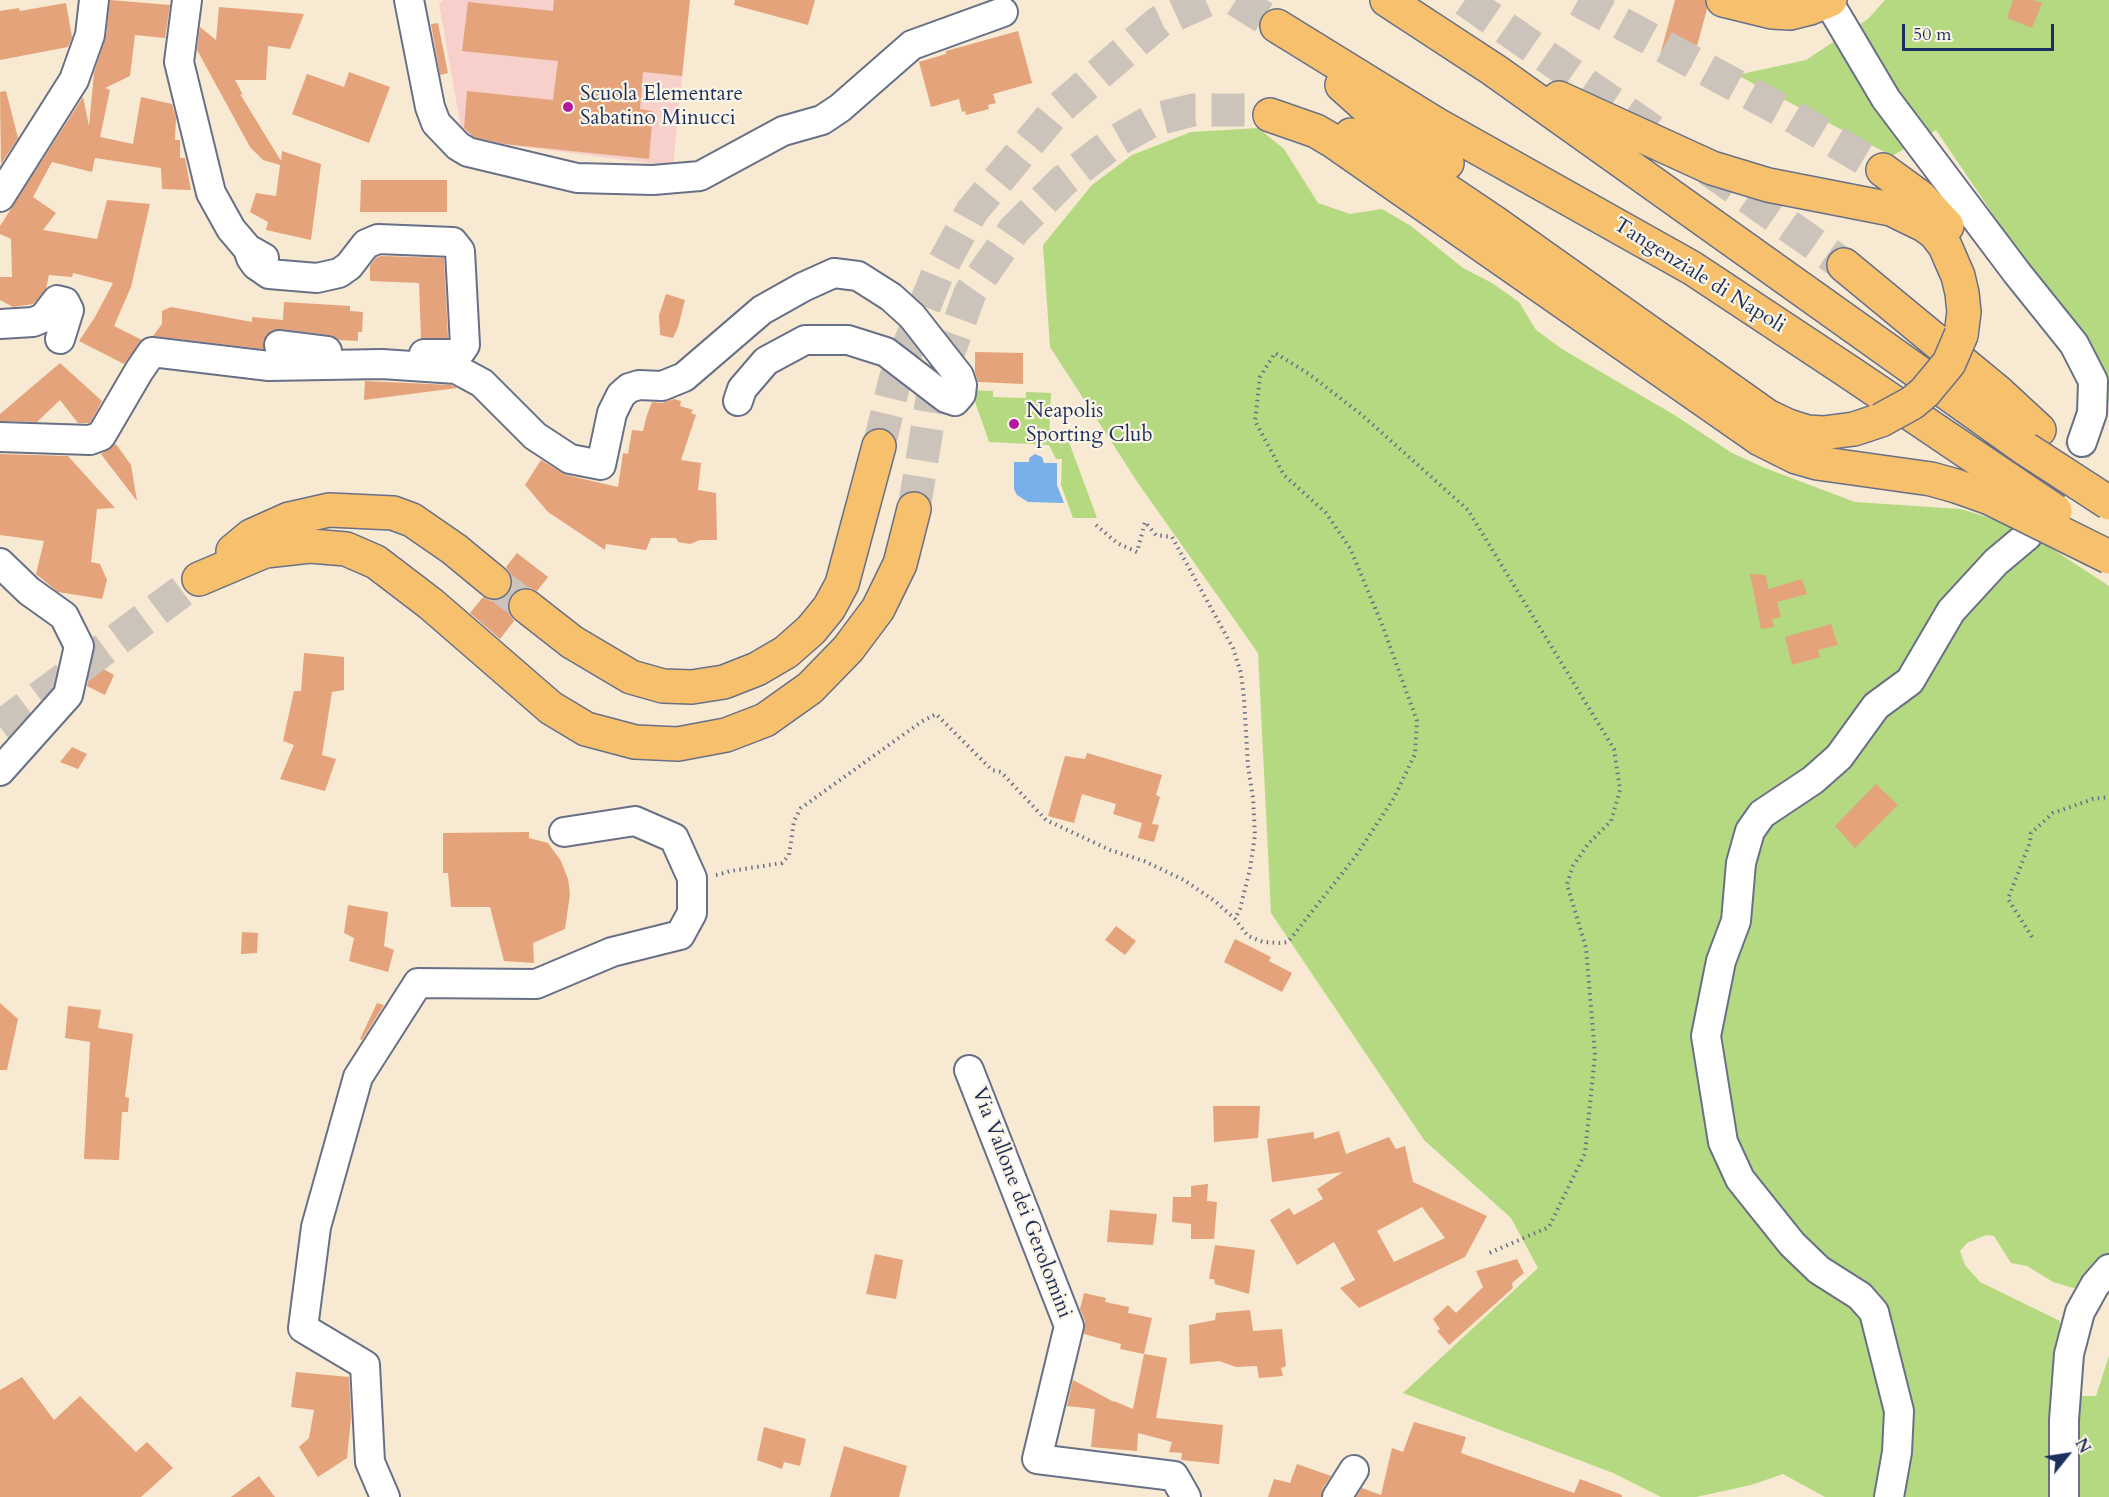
<!DOCTYPE html>
<html>
<head>
<meta charset="utf-8">
<style>
  body { margin:0 }
  #map { position:relative; width:2109px; height:1497px; overflow:hidden; background:#f8e9d2; font-family:Cardo,serif }
  canvas { display:block }
  .north { position:absolute; left:2037px; top:1425px; width:60px; height:60px; -webkit-text-stroke:4px #fcf5e5; paint-order:stroke; rotate:60deg; font-size:16px; font-weight:700; line-height:24px; text-align:center; color:#1b2f5e }
  .north::after { content:''; display:block; margin:auto; width:21px; height:27px; background:#1b2f5e; clip-path:polygon(50% 0,100% 100%,50% 72%,0 100%) }
  .scale { position:absolute; left:1902px; top:24px; width:152px; height:27px; box-sizing:border-box; border:3px solid #1b2f5e; border-top:0; padding-left:8px; font-size:18px; line-height:21px; white-space:nowrap; color:#1b2f5e; -webkit-text-stroke:4px #fcf5e5; paint-order:stroke }
</style>
</head>
<body>
<div id="map">
<canvas width="2109" height="1497"></canvas>
<div class="north">N</div>
<div class="scale">50 m</div>
</div>
<script>
const g = document.querySelector('canvas').getContext('2d');
g.lineJoin = 'round';
function paint(path, color) {
  g.fillStyle = color;
  g.fill(path, 'evenodd');
}
function poly(rows) {
  const path = new Path2D();
  for (const r of rows) {
    path.moveTo(r[0], r[1]);
    for (let i = 2; i < r.length; i += 2) path.lineTo(r[i], r[i + 1]);
  }
  return path;
}
function trace(path, color, width, dash) {
  g.strokeStyle = color;
  g.lineWidth = width;
  g.lineCap = dash ? 'butt' : 'round';
  g.setLineDash(dash || []);
  g.stroke(path);
}
function label(font, color, halo, rows, align = 'center') {
  g.font = font + ' Cardo,serif';
  g.lineWidth = 4.5;
  g.setLineDash([]);
  g.textBaseline = 'middle';
  g.strokeStyle = halo;
  g.fillStyle = color;
  for (const [text, x, y, turn = 0] of rows) {
    g.save();
    g.translate(x, y);
    g.rotate((+turn || 0) * Math.PI / 180);
    g.textAlign = isNaN(turn) ? turn : align;
    if (halo) g.strokeText(text, 0, 0);
    g.fillText(text, 0, 0);
    g.restore();
  }
}
paint(poly([
  [444,0,690,0,673,166,463,139,439,4]
]), '#f7d0cc');
paint(poly([
  [1885,0,2109,0,2109,405,2101,369,2077,326,2009,238,1936,130,1892,156,1737,75,1806,60,1868,19],
  [1258,128,1284,149,1318,203,1350,214,1382,209,1411,226,1463,268,1492,283,1519,302,1536,330,1562,349,1676,416,1732,453,1765,468,1855,502,1961,509,2019,527,2109,586,2109,1259,2083,1286,2073,1288,2053,1282,2027,1266,2011,1263,1994,1236,1986,1235,1967,1243,1960,1251,1965,1265,1980,1282,2060,1321,2051,1457,2051,1497,1825,1497,1783,1474,1751,1485,1696,1497,1661,1497,1613,1473,1403,1393,1538,1268,1511,1218,1424,1140,1271,913,1258,653,1138,483,1050,347,1043,245,1092,185,1132,155,1191,132],
  [971,390,993,391,993,397,1026,398,1026,392,1051,393,1049,441,1069,442,1097,518,1073,518,1061,485,1062,459,1056,459,1049,445,989,442],
  [2109,1356,2109,1497,2079,1497,2078,1396,2096,1396]
]), '#b5d981');
paint(poly([
  [1035,454,1042,457,1044,463,1057,463,1057,485,1064,503,1028,502,1017,495,1014,489,1014,462,1029,462,1029,458]
]), '#7ab0e9');
paint(poly([
  [110,0,170,5,165,38,135,35,130,76,105,88,110,90,100,137,133,144,141,97,172,104,176,118,175,140,180,140,180,158,185,158,191,190,162,189,161,168,95,158,92,172,52,162,33,197,56,213,43,230,97,239,107,200,150,204,131,287,114,326,142,340,124,364,79,341,95,317,113,283,73,273,72,277,49,275,46,289,33,304,13,307,0,300,0,277,12,277,11,239,0,234,0,226,83,97,89,126,94,73,106,37],
  [554,0,690,0,682,76,643,72,640,109,653,111,649,159,504,144,474,137,464,128,467,91,553,100,558,61,462,51,468,2,553,11],
  [735,0,815,0,808,25,734,5],
  [1675,0,1705,0,1707,9,1691,68,1659,59],
  [2013,0,2033,0,2042,3,2032,28,2007,18],
  [66,3,72,37,68,47,0,60,0,11,19,8,20,11],
  [219,7,304,14,290,49,268,46,266,80,235,80,243,95,240,94,281,161,282,151,321,164,311,240,266,230,268,222,250,212,256,193,276,196,280,165,263,160,250,147,197,50,200,27,216,40],
  [438,23,448,73,440,75,431,24],
  [1018,31,1032,83,993,94,996,103,988,105,989,109,966,115,965,111,962,112,959,99,931,107,919,62,946,54,946,51],
  [349,72,390,87,369,143,292,114,307,74,344,87],
  [6,91,18,138,1,164,0,92],
  [361,180,447,180,447,212,360,212],
  [381,256,444,258,448,338,421,338,419,283,370,281,370,266,376,258],
  [666,294,685,300,678,327,673,338,660,335,659,315],
  [284,302,350,306,350,311,363,312,362,332,358,332,358,341,339,340,329,335,281,329,273,330,266,335,263,342,263,349,153,336,162,324,162,311,171,307,252,322,252,317,283,320],
  [975,352,1023,353,1023,384,978,382,975,372],
  [60,363,102,401,90,423,78,423,60,400,37,422,0,421,0,414],
  [365,381,451,385,457,388,364,400],
  [674,399,681,401,680,406,693,410,691,413,696,415,681,460,701,463,698,490,716,493,717,540,700,540,690,544,678,542,676,538,651,538,646,550,606,544,605,550,548,512,525,485,541,460,566,475,618,487,623,453,628,454,632,430,643,431,647,415,652,402,662,403],
  [116,444,131,465,137,501,101,454],
  [0,454,68,456,115,508,97,509,91,562,100,564,107,580,102,599,58,592,36,574,44,541,0,535],
  [517,553,548,577,537,591,528,587,520,588,511,595,508,603,508,612,514,621,500,639,470,613,483,597,491,601,500,600,509,593,512,586,512,576,506,567],
  [1750,574,1766,575,1768,589,1802,579,1807,594,1777,602,1781,617,1772,619,1774,627,1761,629],
  [1831,624,1838,645,1818,650,1820,657,1792,665,1785,637],
  [304,653,344,657,344,690,332,692,322,755,336,759,325,791,280,779,294,745,283,741,294,691,301,691],
  [93,663,114,675,105,695,87,686],
  [72,747,87,754,78,769,60,762],
  [1087,753,1162,775,1156,795,1160,797,1152,824,1159,825,1154,842,1138,838,1142,823,1113,814,1116,804,1082,794,1074,823,1048,816,1065,756,1085,759],
  [1876,784,1898,805,1855,848,1835,826],
  [529,832,529,838,548,843,561,861,568,879,570,894,565,929,533,943,534,963,504,961,490,907,451,907,448,873,443,873,443,833],
  [348,905,388,912,384,946,394,950,388,972,349,961,354,938,344,933],
  [1116,926,1136,941,1125,955,1105,940],
  [242,932,258,933,257,953,241,954],
  [1235,939,1271,957,1269,961,1292,973,1282,992,1224,962],
  [0,1003,18,1019,7,1070,0,1070],
  [377,1003,384,1005,362,1040,360,1039],
  [68,1006,101,1010,98,1028,133,1034,125,1097,129,1098,128,1112,122,1112,119,1160,84,1159,90,1042,65,1038],
  [1213,1106,1260,1106,1258,1138,1214,1142],
  [1339,1131,1346,1154,1389,1137,1396,1149,1405,1146,1413,1182,1487,1216,1465,1257,1359,1308,1340,1288,1355,1280,1334,1242,1297,1265,1270,1220,1289,1208,1294,1215,1323,1199,1317,1189,1343,1172,1272,1182,1267,1139,1314,1132,1314,1139],
  [1422,1207,1445,1238,1394,1262,1377,1231],
  [1208,1184,1207,1201,1217,1202,1214,1239,1191,1239,1191,1224,1172,1222,1173,1197,1191,1197,1191,1186],
  [1110,1210,1157,1214,1153,1245,1107,1242],
  [1215,1245,1255,1250,1249,1294,1215,1284,1214,1279,1209,1279],
  [875,1254,903,1260,896,1299,866,1294],
  [1517,1259,1524,1273,1512,1283,1513,1288,1449,1345,1437,1331,1440,1329,1433,1319,1448,1305,1456,1313,1483,1287,1476,1271],
  [1084,1293,1106,1298,1105,1302,1129,1307,1128,1313,1152,1318,1144,1354,1120,1349,1121,1344,1084,1334,1085,1321,1080,1309],
  [1250,1310,1253,1331,1282,1329,1286,1366,1281,1368,1283,1376,1259,1378,1257,1366,1236,1367,1219,1361,1190,1364,1189,1325,1215,1320,1216,1313],
  [1144,1354,1167,1358,1156,1418,1223,1425,1219,1464,1181,1460,1182,1453,1169,1452,1172,1442,1138,1433,1137,1451,1091,1447,1095,1409,1067,1406,1073,1380,1114,1402,1114,1401,1133,1409],
  [296,1372,349,1377,351,1418,347,1458,318,1477,299,1447,309,1438,314,1410,291,1407],
  [22,1377,54,1420,80,1396,136,1452,147,1442,173,1468,141,1497,0,1497,0,1390],
  [1414,1422,1466,1437,1461,1453,1574,1493,1580,1479,1622,1495,1622,1497,1356,1497,1362,1488,1381,1495,1392,1448,1403,1452],
  [764,1427,806,1439,800,1466,784,1462,782,1469,757,1460],
  [844,1446,907,1466,899,1497,830,1497],
  [1297,1464,1331,1476,1323,1488,1321,1497,1268,1497,1274,1479,1290,1483],
  [259,1476,275,1497,231,1497]
]), '#e4a37a');
trace(poly([
  [2034,524,2082,442]
]), '#ccc4bb', 28, [28, 14]);
trace(poly([
  [1236,0,1277,26],
  [1465,0,1656,133],
  [1578,0,1792,116,1883,170],
  [1708,169,1844,265],
  [879,446,895,380,937,275,972,211,1055,112,1159,22,1208,0],
  [914,509,932,399,970,293,1014,230,1063,181,1114,142,1153,120,1193,110,1247,110],
  [494,582,526,606],
  [0,727,182,591]
]), '#ccc4bb', 33, [33, 16]);
const minor = poly([
  [187,0,179,62,211,193,231,229,248,249,264,258],
  [409,0,430,107,436,123,458,146,468,152,577,178,653,180,700,176,783,131,822,120,840,108,912,45,1003,12],
  [1835,13,1886,99,2017,273,2074,344,2093,381,2092,413,2082,442],
  [0,197,74,80,90,35,94,0],
  [248,249,251,258,256,265,269,274,317,278,339,273,349,266,366,244,378,239,453,242,460,251,465,345,461,351,455,354,424,354],
  [0,324,33,322,43,318,57,300,65,302,69,310,60,339],
  [279,345,327,351],
  [0,437,90,440,101,436,139,371,152,352,269,366,382,364,456,369,482,383,535,436,570,459,601,465,612,413,621,395,629,388,639,385,662,386,684,377,762,310,803,287,834,273,858,276,891,297,912,316,959,376,962,385,961,394,955,401,946,398,886,352,848,340,805,340,766,361,742,389,738,401],
  [0,563,29,591,64,616,79,646,68,695,0,771],
  [969,1070,1069,1326,1037,1459,1174,1476,1186,1497],
  [385,1497,370,1462,365,1365,303,1328,316,1227,358,1077,418,983,536,984,612,952,680,935,692,913,692,878,674,838,635,821,564,832],
  [1337,1497,1354,1470],
  [1889,1497,1897,1452,1899,1411,1874,1312,1860,1296,1819,1270,1792,1244,1740,1179,1723,1142,1706,1036,1721,961,1736,921,1741,863,1750,831,1762,814,1813,780,1839,757,1876,706,1910,681,1951,611,1996,562,2027,536],
  [2064,1497,2064,1420,2069,1354,2080,1312,2095,1285,2109,1269]
]);
const highway = poly([
  [1387,0,1494,70,2026,449],
  [1723,0,1772,12,1790,13,1810,8,1830,0],
  [1277,26,1439,126,1692,268,1849,372,2009,480],
  [1342,85,1371,111,1447,163],
  [1559,98,1712,168,1768,185,1891,209,1924,225,1935,233,1945,246,1958,276,1962,293,1964,312,1961,335],
  [1270,115,1316,131,1333,141,1760,439,1796,457,1817,463,1931,479,1956,486,1990,498],
  [1351,135,1379,147,1400,159,1495,223,1767,416,1788,426,1807,432,1823,433,1854,429,1881,420],
  [1883,170,1920,197,1947,226],
  [1844,265,1999,393,2039,430],
  [233,551,251,536,289,519,329,510,393,513,412,520,454,549,494,582],
  [199,579,265,551,310,546,346,549,376,562,431,604,551,708,586,729,635,742,678,744,726,735,765,720,810,688,848,649,878,609,900,564,914,509],
  [526,606,572,642,631,677,663,686,692,687,724,682,757,669,786,652,811,630,829,608,842,584,879,446]
]);
trace(minor, '#687087', 32);
trace(highway, '#687087', 36);
trace(poly([
  [1096,525,1117,543,1137,552,1145,522,1156,535,1172,537,1233,648,1241,673,1244,698,1248,766,1253,798,1255,835,1250,869,1240,909,1235,919],
  [716,875,731,871,782,863,789,855,794,821,801,808,921,722,936,714,992,770,1001,772,1046,820,1110,850,1144,861,1184,880,1216,902,1235,919,1248,936,1263,942,1280,943,1288,942,1355,857,1394,798,1415,754,1417,721,1383,627,1350,548,1326,513,1284,475,1255,421,1260,377,1275,353,1309,374,1362,415,1468,510,1614,749,1620,790,1611,821,1588,844,1573,866,1567,884,1586,948,1595,1055,1585,1153,1549,1227,1487,1254],
  [2032,937,2008,899,2030,842,2031,833,2053,813,2093,799,2109,797]
]), '#687087', 4, [1.5, 4.5]);
trace(minor, '#fff', 28);
trace(highway, '#f7c06c', 33);
const highwayBridge = poly([
  [1881,420,1912,403,1925,392,1949,363,1961,335],
  [2026,449,2109,503],
  [2009,480,2055,511],
  [1990,498,2109,557]
]);
trace(highwayBridge, '#687087', 36, []);
trace(highwayBridge, '#f7c06c', 33);
for (const [x, y, r, color] of [
  [568,107,6,"#b5179e"],
  [1014,424,6,"#b5179e"]
]) {
  const dot = new Path2D();
  dot.arc(x, y, r, 0, 2 * Math.PI);
  g.fillStyle = color;
  g.fill(dot);
  trace(dot, '#fcf5e5', 2);
}
label('21px', '#1b2f5e', '#fcf5e5', [
  ["Scuola Elementare",580,95],
  ["Sabatino Minucci",580,119],
  ["Neapolis",1026,412],
  ["Sporting Club",1026,436]
], 'left');
label('21px', '#1b2f5e', '#fcf5e5', [
  ["Tangenziale di Napoli",1699,276,32],
  ["Via Vallone dei Gerolomini",1021,1203,69]
]);
</script>
</body>
</html>
